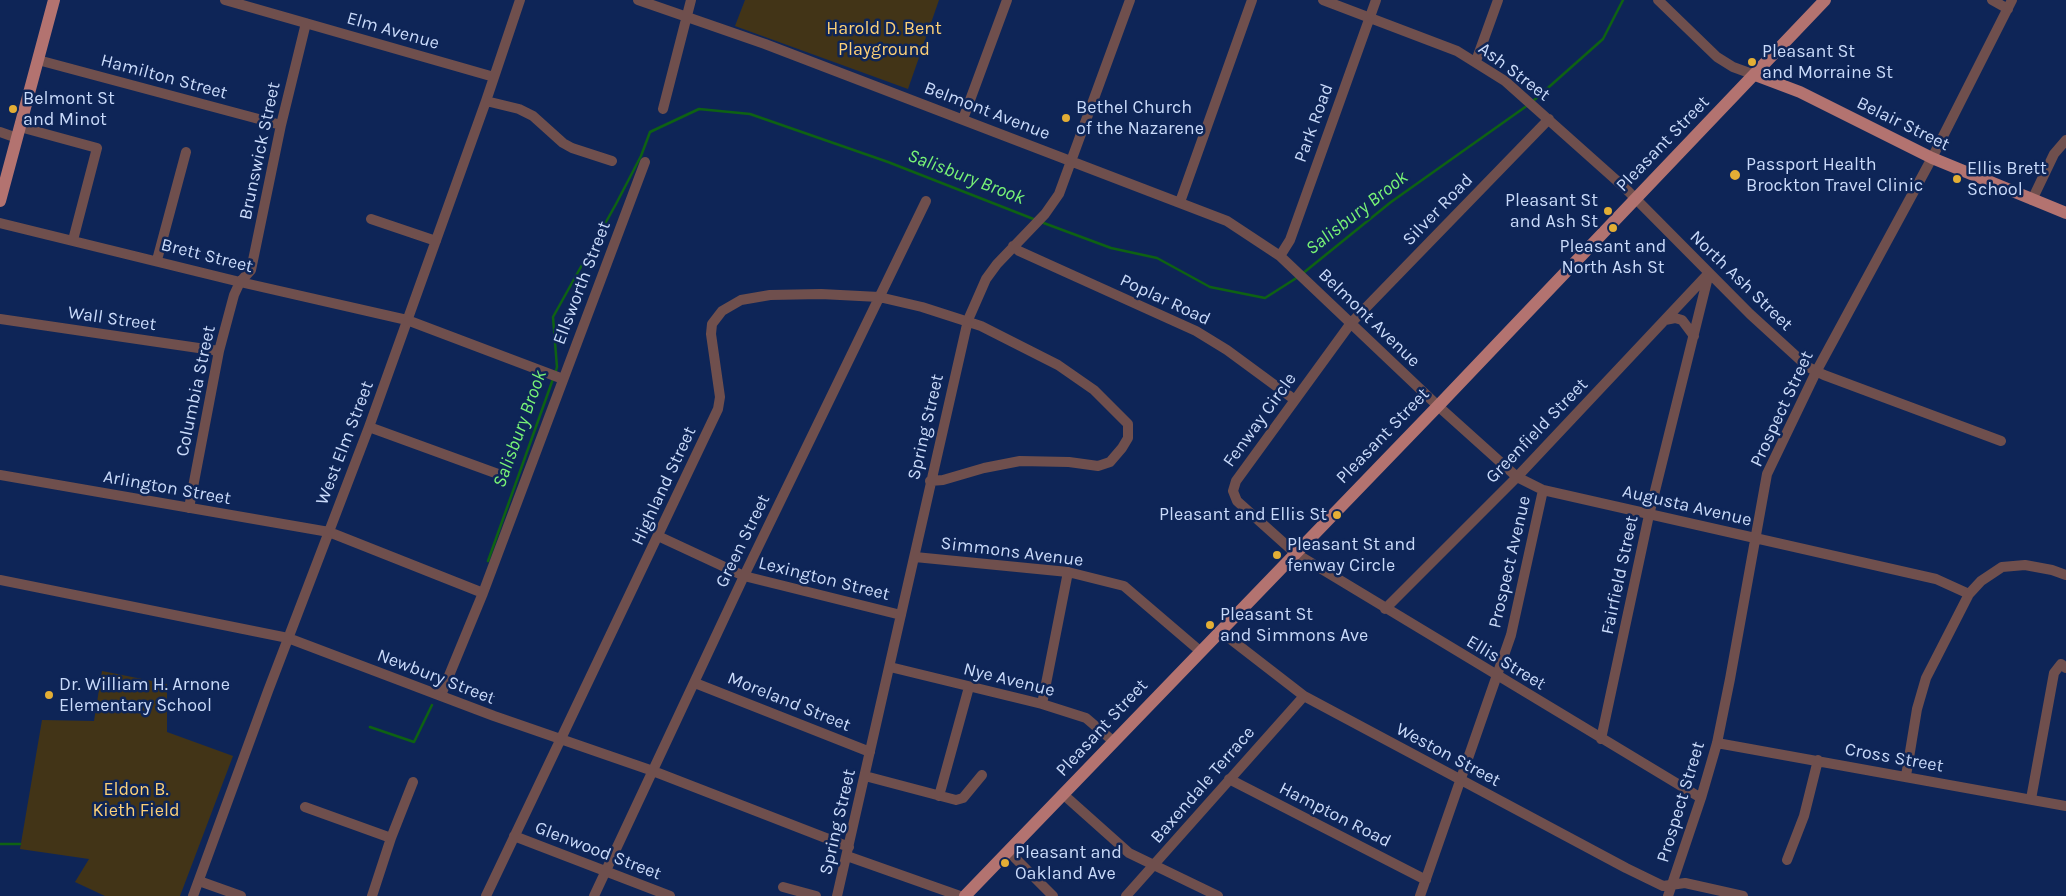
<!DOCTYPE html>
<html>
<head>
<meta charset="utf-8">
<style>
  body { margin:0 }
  canvas { display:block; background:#0e2557 }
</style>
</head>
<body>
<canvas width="2066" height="896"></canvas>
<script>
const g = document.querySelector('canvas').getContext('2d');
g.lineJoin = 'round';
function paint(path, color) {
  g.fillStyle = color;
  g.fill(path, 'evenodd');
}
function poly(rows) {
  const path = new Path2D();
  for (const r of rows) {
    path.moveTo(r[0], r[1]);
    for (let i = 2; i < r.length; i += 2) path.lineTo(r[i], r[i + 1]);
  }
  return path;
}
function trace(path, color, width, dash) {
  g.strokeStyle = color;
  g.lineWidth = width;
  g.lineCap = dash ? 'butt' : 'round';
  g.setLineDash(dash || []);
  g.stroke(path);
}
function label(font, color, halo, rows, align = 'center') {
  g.font = font + ' Karla,sans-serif';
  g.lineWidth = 5;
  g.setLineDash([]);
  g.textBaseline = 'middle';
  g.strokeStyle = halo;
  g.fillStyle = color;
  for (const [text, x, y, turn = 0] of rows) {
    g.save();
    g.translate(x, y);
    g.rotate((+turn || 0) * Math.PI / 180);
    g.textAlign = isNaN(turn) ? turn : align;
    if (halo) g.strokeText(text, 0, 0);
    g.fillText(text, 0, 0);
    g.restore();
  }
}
paint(poly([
  [745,0,939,0,908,89,735,26],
  [102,671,167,684,167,732,233,756,180,896,105,896,75,882,89,859,20,849,42,720,94,721]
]), '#423417');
trace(poly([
  [1532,102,1603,39,1623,0],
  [1041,222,1111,248,1157,258,1210,287,1265,298,1298,277],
  [1302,274,1391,202,1528,105],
  [555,374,557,367,553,317,616,204,641,156,650,132,699,109,750,114,888,162,1036,220],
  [488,561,553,379],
  [370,727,414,742,432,705],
  [0,844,20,844]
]), '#0e6213', 2.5);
trace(poly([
  [225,0,494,77],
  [638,0,765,44,1227,221,1280,256,1438,406,1517,477,1543,490,1936,579,1969,594],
  [1323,0,1457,51,1505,81,1625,188,1750,314,1808,367,1824,375,2001,441],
  [1658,0,1717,57,1733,67,1755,75],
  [1992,0,2008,9],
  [38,60,281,125],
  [1476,61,1498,0],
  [486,101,519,109,533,116,563,143,572,148,612,161],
  [663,109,691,0],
  [963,119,1007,0],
  [1549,119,1351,323,1236,481,1233,491,1237,501,1295,553,1701,798],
  [20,127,97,148,73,240],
  [0,132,17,138],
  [2032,200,2054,154,2066,140],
  [1180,202,1252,0],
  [371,219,436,241],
  [0,223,240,282,407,320,563,379],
  [1013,246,1019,251,1196,331,1227,350,1295,400],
  [1280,256,1290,240,1376,0],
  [157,260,186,152],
  [0,319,219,351],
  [1665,320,1675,318,1682,320,1694,336],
  [369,427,498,474],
  [0,475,329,532,483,593],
  [189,508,219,351,234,295,240,282,251,270,281,125,306,23],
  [658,536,744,576,901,615],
  [915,557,1068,572,1124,586,1200,651],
  [0,580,288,638,494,716,653,771,849,847],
  [1385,609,1517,477,1708,274],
  [1220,631,1304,696,1626,868,1663,886,1685,883,1743,896],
  [890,667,1042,704,1086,718,1113,741],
  [695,683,870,752],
  [441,695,483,593,645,162],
  [1042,704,1068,572],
  [1601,739,1649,515,1709,273],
  [1717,743,2066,806],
  [865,776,956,800,963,798,982,775],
  [1906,776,1917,709,1926,678,1969,594,1981,581,2002,567,2025,565,2052,570,2066,575],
  [1229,779,1426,880],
  [1064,795,1129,853,1218,896],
  [939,796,969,687],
  [2031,799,2054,673,2061,664,2066,668],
  [305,807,391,838],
  [514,836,670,896],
  [1008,851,1053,896],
  [847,856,960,896],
  [1787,860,1804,816,1818,760],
  [199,881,241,896],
  [783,887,816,896],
  [193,896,268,691,369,427,486,101,520,0],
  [372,896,391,838,413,782],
  [486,896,718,409,720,397,711,334,712,324,722,311,741,300,770,295,821,294,879,297,922,307,981,326,1058,365,1094,390,1128,424,1128,438,1122,448,1110,462,1098,466,1069,462,1020,461,984,468,943,480,930,481],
  [594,896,744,576,926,201],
  [837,896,968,320,986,279,997,264,1045,214,1059,194,1130,0],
  [1126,896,1304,696],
  [1420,896,1511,635,1543,490],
  [1668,896,1701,798,1717,743,1730,679,1767,474,1816,372,1932,158,2012,0]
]), '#6f4f4d', 10);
trace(poly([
  [1755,75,1800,92,1932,158,2066,213],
  [0,201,54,0],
  [965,896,1438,406,1825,0]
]), '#b37370', 12);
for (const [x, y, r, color] of [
  [1752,62,5,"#e3ae35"],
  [13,109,5,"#e3ae35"],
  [1066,118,5,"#e3ae35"],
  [1735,175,6,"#e3ae35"],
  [1957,179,5,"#e3ae35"],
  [1608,211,5,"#e3ae35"],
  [1613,228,5,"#e3ae35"],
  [1337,515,5,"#e3ae35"],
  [1277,555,5,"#e3ae35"],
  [1210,625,5,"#e3ae35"],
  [49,695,5,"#e3ae35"],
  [1005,863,5,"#e3ae35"]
]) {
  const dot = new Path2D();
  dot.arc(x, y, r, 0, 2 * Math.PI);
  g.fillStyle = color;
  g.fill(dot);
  trace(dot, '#0e2557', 2);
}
label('18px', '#fdd077', '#0e2557', [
  ["Harold D. Bent",884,29],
  ["Playground",884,50],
  ["Eldon B.",136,790],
  ["Kieth Field",136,811]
]);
label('18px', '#c9dafa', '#0e2557', [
  ["Elm Avenue",393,31,16],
  ["Ash Street",1514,72,37],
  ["Hamilton Street",164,77,15],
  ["Belmont Avenue",987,111,21],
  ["Park Road",1314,123,-70],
  ["Belair Street",1903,124,26],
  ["Pleasant Street",1663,144,-46],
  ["Brunswick Street",260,151,-78],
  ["Silver Road",1438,210,-46],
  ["Brett Street",207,256,14],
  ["North Ash Street",1741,281,44],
  ["Ellsworth Street",582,283,-69],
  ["Poplar Road",1165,300,25],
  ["Belmont Avenue",1369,318,44],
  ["Wall Street",112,319,8],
  ["Columbia Street",196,391,-78],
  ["Prospect Street",1782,409,-65],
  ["Fenway Circle",1260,420,-54],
  ["Spring Street",926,427,-77],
  ["Greenfield Street",1537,431,-46],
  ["Pleasant Street",1383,436,-46],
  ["West Elm Street",345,443,-69],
  ["Highland Street",664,486,-65],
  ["Arlington Street",167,488,10],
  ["Augusta Avenue",1687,506,13],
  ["Green Street",743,541,-64],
  ["Simmons Avenue",1012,552,7],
  ["Prospect Avenue",1510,562,-77],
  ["Fairfield Street",1620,575,-78],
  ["Lexington Street",824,579,14],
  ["Ellis Street",1506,663,31],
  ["Newbury Street",436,677,21],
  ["Nye Avenue",1009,680,14],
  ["Moreland Street",789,702,22],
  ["Pleasant Street",1102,728,-47],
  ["Weston Street",1448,755,28],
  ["Cross Street",1894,758,10],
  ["Baxendale Terrace",1203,785,-49],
  ["Prospect Street",1681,802,-73],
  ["Hampton Road",1335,815,27],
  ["Spring Street",838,822,-77],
  ["Glenwood Street",598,851,21]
]);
label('18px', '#c9dafa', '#0e2557', [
  ["Pleasant St",1762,52],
  ["and Morraine St",1762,73],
  ["Belmont St",23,99],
  ["and Minot",23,120],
  ["Bethel Church",1076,108],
  ["of the Nazarene",1076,129],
  ["Passport Health",1746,165],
  ["Brockton Travel Clinic",1746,186],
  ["Ellis Brett",1967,169],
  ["School",1967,190],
  ["Pleasant St",1598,201,"right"],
  ["and Ash St",1598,222,"right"],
  ["Pleasant and",1613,247,"center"],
  ["North Ash St",1613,268,"center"],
  ["Pleasant and Ellis St",1327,515,"right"],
  ["Pleasant St and",1287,545],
  ["fenway Circle",1287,566],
  ["Pleasant St",1220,615],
  ["and Simmons Ave",1220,636],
  ["Dr. William H. Arnone",59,685],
  ["Elementary School",59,706],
  ["Pleasant and",1015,853],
  ["Oakland Ave",1015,874]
], 'left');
label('italic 19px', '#78f376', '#0e2557', [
  ["Salisbury Brook",966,177,21],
  ["Salisbury Brook",1357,213,-38],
  ["Salisbury Brook",520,429,-70]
]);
</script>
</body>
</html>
